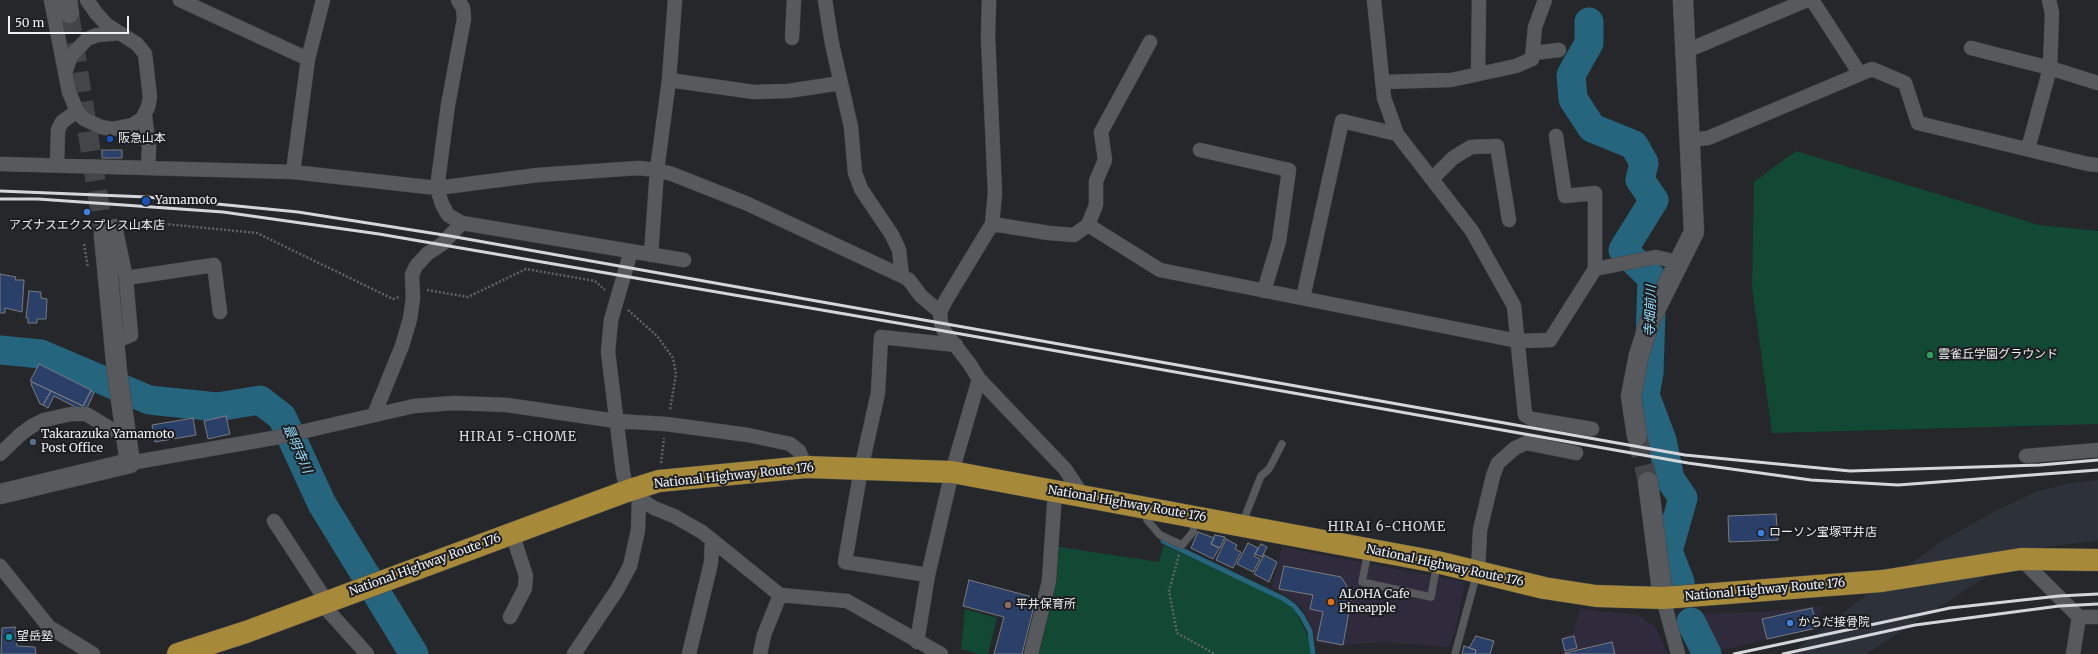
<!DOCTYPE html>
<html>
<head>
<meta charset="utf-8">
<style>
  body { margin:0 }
  #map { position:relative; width:2098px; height:654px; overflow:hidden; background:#25272a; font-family:Merriweather,serif }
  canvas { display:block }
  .scale { position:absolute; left:8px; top:16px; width:121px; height:18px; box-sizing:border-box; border:2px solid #eeeff1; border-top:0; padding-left:5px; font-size:12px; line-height:14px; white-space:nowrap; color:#eeeff1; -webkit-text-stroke:3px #1c1d20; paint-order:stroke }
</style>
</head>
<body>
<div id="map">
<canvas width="2098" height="654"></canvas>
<div class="scale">50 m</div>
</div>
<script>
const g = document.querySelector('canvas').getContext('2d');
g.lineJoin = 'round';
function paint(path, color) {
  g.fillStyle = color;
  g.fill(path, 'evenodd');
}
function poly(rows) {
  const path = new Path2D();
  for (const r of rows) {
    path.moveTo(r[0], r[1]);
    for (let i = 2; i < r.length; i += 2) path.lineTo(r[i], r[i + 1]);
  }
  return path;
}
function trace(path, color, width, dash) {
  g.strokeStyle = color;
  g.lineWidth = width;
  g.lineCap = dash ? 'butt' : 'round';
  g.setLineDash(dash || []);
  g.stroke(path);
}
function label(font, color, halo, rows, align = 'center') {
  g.font = font + ' Merriweather,"Noto Sans JP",serif';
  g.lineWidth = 4;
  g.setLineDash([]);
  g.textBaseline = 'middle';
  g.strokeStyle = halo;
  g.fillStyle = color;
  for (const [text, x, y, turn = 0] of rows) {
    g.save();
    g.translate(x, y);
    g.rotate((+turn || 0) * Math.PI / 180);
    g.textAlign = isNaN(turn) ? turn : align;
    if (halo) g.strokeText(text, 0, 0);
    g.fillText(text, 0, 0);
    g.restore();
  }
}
paint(poly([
  [1282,547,1465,582,1456,628,1449,647,1383,642,1338,646,1317,643,1306,614,1298,604,1272,587],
  [1822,606,1817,628,1717,651,1700,614,1772,611],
  [1580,609,1638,615,1655,626,1667,654,1562,654,1562,638,1563,636,1573,633]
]), '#2f2b3c');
paint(poly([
  [2098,480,2098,541,2042,547,2012,556,1984,578,1866,654,1791,654,1853,605,1944,540,1995,511,2036,492,2070,483]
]), '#2d323a');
paint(poly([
  [1796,151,2039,225,2098,231,2098,424,1772,433,1752,286,1754,182],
  [1164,545,1282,600,1296,611,1312,646,1310,654,1039,654,1057,580,1059,547,1159,562],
  [965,609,997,618,988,654,978,654,961,649]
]), '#114934');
trace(poly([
  [1163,541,1284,599,1294,606,1302,616,1310,631,1313,654]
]), '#25667e', 5);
trace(poly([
  [1589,22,1589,43,1571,75,1573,99,1592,128,1634,145,1644,163,1640,180,1654,200,1623,250,1652,278,1649,373,1645,395,1662,440,1670,479,1683,498,1668,551,1680,582],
  [0,350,41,354,149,400,217,407,260,400,282,417,322,504,414,654],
  [1691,622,1707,654]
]), '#25667e', 29);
const building = poly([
  [102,150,122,150,122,158,102,158,102,150],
  [0,274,16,277,15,280,24,280,22,312,5,308,5,313,0,313,0,274],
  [29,291,41,292,41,298,47,299,46,319,37,319,37,323,28,323,28,318,26,318,29,291],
  [39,364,91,390,83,406,30,381,39,364],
  [32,382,51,391,43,405,40,404,31,384,32,382],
  [51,391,83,406,91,391,94,393,85,412,54,396,48,408,43,405,51,391],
  [226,416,230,434,208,439,204,421,226,416],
  [193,418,196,435,155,442,152,425,193,418],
  [1776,514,1778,540,1729,542,1728,516,1776,514],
  [1198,532,1214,538,1211,544,1219,548,1213,559,1191,548,1198,532],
  [1215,535,1225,537,1220,548,1211,544,1215,535],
  [1226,539,1237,545,1235,549,1241,552,1233,568,1216,560,1226,539],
  [1248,543,1258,548,1254,556,1260,559,1253,572,1237,564,1248,543],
  [1261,544,1267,547,1262,557,1255,554,1261,544],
  [1264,555,1277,562,1269,582,1254,574,1264,555],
  [1284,566,1341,577,1352,594,1343,645,1317,640,1323,612,1310,609,1313,595,1279,589,1284,566],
  [969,580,1036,598,1022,654,994,654,1004,617,963,606,969,580],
  [1812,608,1817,628,1767,639,1762,619,1812,608],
  [15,627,17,646,35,647,36,654,1,654,2,628,15,627],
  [1476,636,1494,641,1490,654,1475,654,1476,650,1469,648,1476,636],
  [1574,636,1577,648,1565,651,1562,639,1574,636],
  [1612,642,1615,654,1565,654,1565,653,1612,642],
  [1464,646,1476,650,1475,654,1462,654,1464,646]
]);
paint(building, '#2b4069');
trace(building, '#797b7f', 1);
trace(poly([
  [69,13,104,235],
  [1637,436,1648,482]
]), '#434548', 20, [20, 10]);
const lane = poly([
  [1146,510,1147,520,1160,535,1182,545,1193,532,1195,519],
  [1242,524,1261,476,1269,469,1282,444],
  [1368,552,1362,582,1431,597,1437,564],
  [1455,654,1477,573]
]);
const street = poly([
  [51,0,69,92,77,111,84,119,101,127,112,129,132,125,142,119,148,107,150,97,145,54,137,44,107,25,96,13,87,0],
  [180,0,308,59],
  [458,0,463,8,464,19,448,105,437,188,442,204,448,215,462,223,684,260],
  [825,0,832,44,851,127,855,173,861,189,892,235,899,250,902,276],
  [989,0,988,37,995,193,992,224,946,300,940,312,941,323,944,331,969,363,979,379,1065,469,1083,496],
  [1374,0,1384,98,1397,134,1472,231,1514,306,1525,415,1532,419,1592,429],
  [792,38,794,0],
  [1971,48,2050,68,2098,83],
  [1686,51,1807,0],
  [1533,53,1559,50],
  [66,70,71,56,87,39,97,35,120,33],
  [1478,74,1479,0],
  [1860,74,1872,69,1905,83,1918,123,2088,164,2098,165],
  [669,80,754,92,788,91,841,83],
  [1382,82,1451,80,1516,66,1532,59,1535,27,1545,0],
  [145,116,149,148,148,167],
  [1556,136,1565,196,1595,193,1595,269],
  [1690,140,1708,138,1860,74,1812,0],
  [2028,149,2050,68,2052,13,2049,0],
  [1200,150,1289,170,1279,241,1264,291],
  [0,164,293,172,437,188,538,175,638,168,657,170,672,174,748,204,902,276,909,280,921,296,940,312],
  [57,165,58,130,62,122,77,111],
  [293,172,308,59,323,0],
  [1432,179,1453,158,1471,147,1497,146,1509,220],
  [992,224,1049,233,1074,235,1088,225,1096,205,1096,181,1105,160,1101,132,1150,42],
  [1088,225,1160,270,1518,341,1550,340,1595,269,1656,257,1677,262],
  [631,251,611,320,608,352,623,473,627,491,654,508,674,516,702,532,712,540,711,563,689,654],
  [651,255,657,170,669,80,675,0],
  [126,278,214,265,220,312],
  [1303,298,1342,121,1397,134],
  [114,342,131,335,126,278,115,226],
  [374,415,402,346,410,319,413,298,412,275,416,266,427,254,442,244,462,223],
  [0,454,21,434,32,426,44,420,71,414,86,414,126,438],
  [2026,456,2098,450],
  [130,463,279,437,414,406,454,403,507,405,616,421,666,424,748,435,790,444,799,451,806,467],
  [274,521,327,602],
  [712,540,780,595,847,601,941,654],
  [2021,559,2079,617,2073,654],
  [0,566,49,627,93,654],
  [1478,571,1480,530,1493,476,1498,463,1515,448,1526,443,1576,453],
  [928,575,845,562,861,469,878,393,881,337,956,345],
  [1663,598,1678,654],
  [322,604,367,654],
  [510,617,525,588,526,576,512,533],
  [2079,617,2098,617],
  [917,642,928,575,952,472,979,379],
  [574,654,617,590,630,566,638,530,639,499],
  [760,654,764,635,780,595],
  [1031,654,1049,581,1055,491]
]);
const secondary = poly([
  [67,0,69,13],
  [1637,436,1631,396,1639,355,1651,318,1694,232,1683,0],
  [1648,482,1663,598],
  [0,494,130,463,117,372,104,235]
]);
const highway = poly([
  [178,654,246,632,627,491,659,481,806,467,952,472,1437,562,1544,588,1596,596,1663,598,1882,581,2021,559,2098,560]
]);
trace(lane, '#444648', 8);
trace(street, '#444648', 15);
trace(secondary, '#444648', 21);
trace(highway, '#444648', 23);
trace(poly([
  [130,225,135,221,257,233,393,299,399,297],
  [84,244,88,268],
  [427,290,468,297,526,269,595,281,605,290],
  [628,310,657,336,673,358,676,374,670,410],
  [661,463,664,438],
  [1179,555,1169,591,1177,633,1215,654]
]), '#626366', 2.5, [2, 2]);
trace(lane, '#57595d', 7);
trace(street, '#57595d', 14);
trace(secondary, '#57595d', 20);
trace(highway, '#a7893a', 22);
trace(poly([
  [0,191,147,197,217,204,298,212,450,236,1685,455,1850,471,2040,465,2098,460],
  [0,199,38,199,223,212,379,234,944,331,1688,463,1811,480,1898,485,2098,470],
  [1734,654,1950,608,2059,596,2098,594],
  [1783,654,1915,625,2059,606,2098,604]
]), '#d5d6d9', 3);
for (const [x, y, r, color] of [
  [110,139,4,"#1a4fb4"],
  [146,201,5,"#1a4fb4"],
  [87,212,4,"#3f7fe0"],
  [1930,355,4,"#2e9e5b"],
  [33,442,4,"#5c6f8a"],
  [1761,533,4,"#3f7fe0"],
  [1331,602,4,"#e8710a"],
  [1008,605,4,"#8d6e63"],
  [1790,623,4,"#3f7fe0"],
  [9,637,4,"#0f9aa8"]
]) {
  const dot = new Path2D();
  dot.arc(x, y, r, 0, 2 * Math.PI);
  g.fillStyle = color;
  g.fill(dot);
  trace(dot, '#1c1d20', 1.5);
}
label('12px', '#eeeff1', '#1c1d20', [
  ["阪急山本",118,139],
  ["Yamamoto",155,201],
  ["アズナスエクスプレス山本店",87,226,"center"],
  ["雲雀丘学園グラウンド",1938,355],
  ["Takarazuka Yamamoto",41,435],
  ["Post Office",41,449],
  ["ローソン宝塚平井店",1769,533],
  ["ALOHA Cafe",1339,595],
  ["Pineapple",1339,609],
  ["平井保育所",1016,605],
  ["からだ接骨院",1798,623],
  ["望岳塾",17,637]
], 'left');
label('12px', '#eeeff1', '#1c1d20', [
  ["National Highway Route 176",734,476,-6],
  ["National Highway Route 176",1127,504,10],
  ["National Highway Route 176",425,565,-20],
  ["National Highway Route 176",1445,566,12],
  ["National Highway Route 176",1765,590,-5]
]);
label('italic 13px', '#93dcfb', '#1c1d20', [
  ["寺畑前川",1651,311,-88],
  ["最明寺川",297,449,66]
]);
g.letterSpacing = '1px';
label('13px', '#d7dade', '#1c1d20', [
  ["HIRAI 5-CHOME",518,437],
  ["HIRAI 6-CHOME",1387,527]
]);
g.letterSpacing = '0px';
</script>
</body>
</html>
